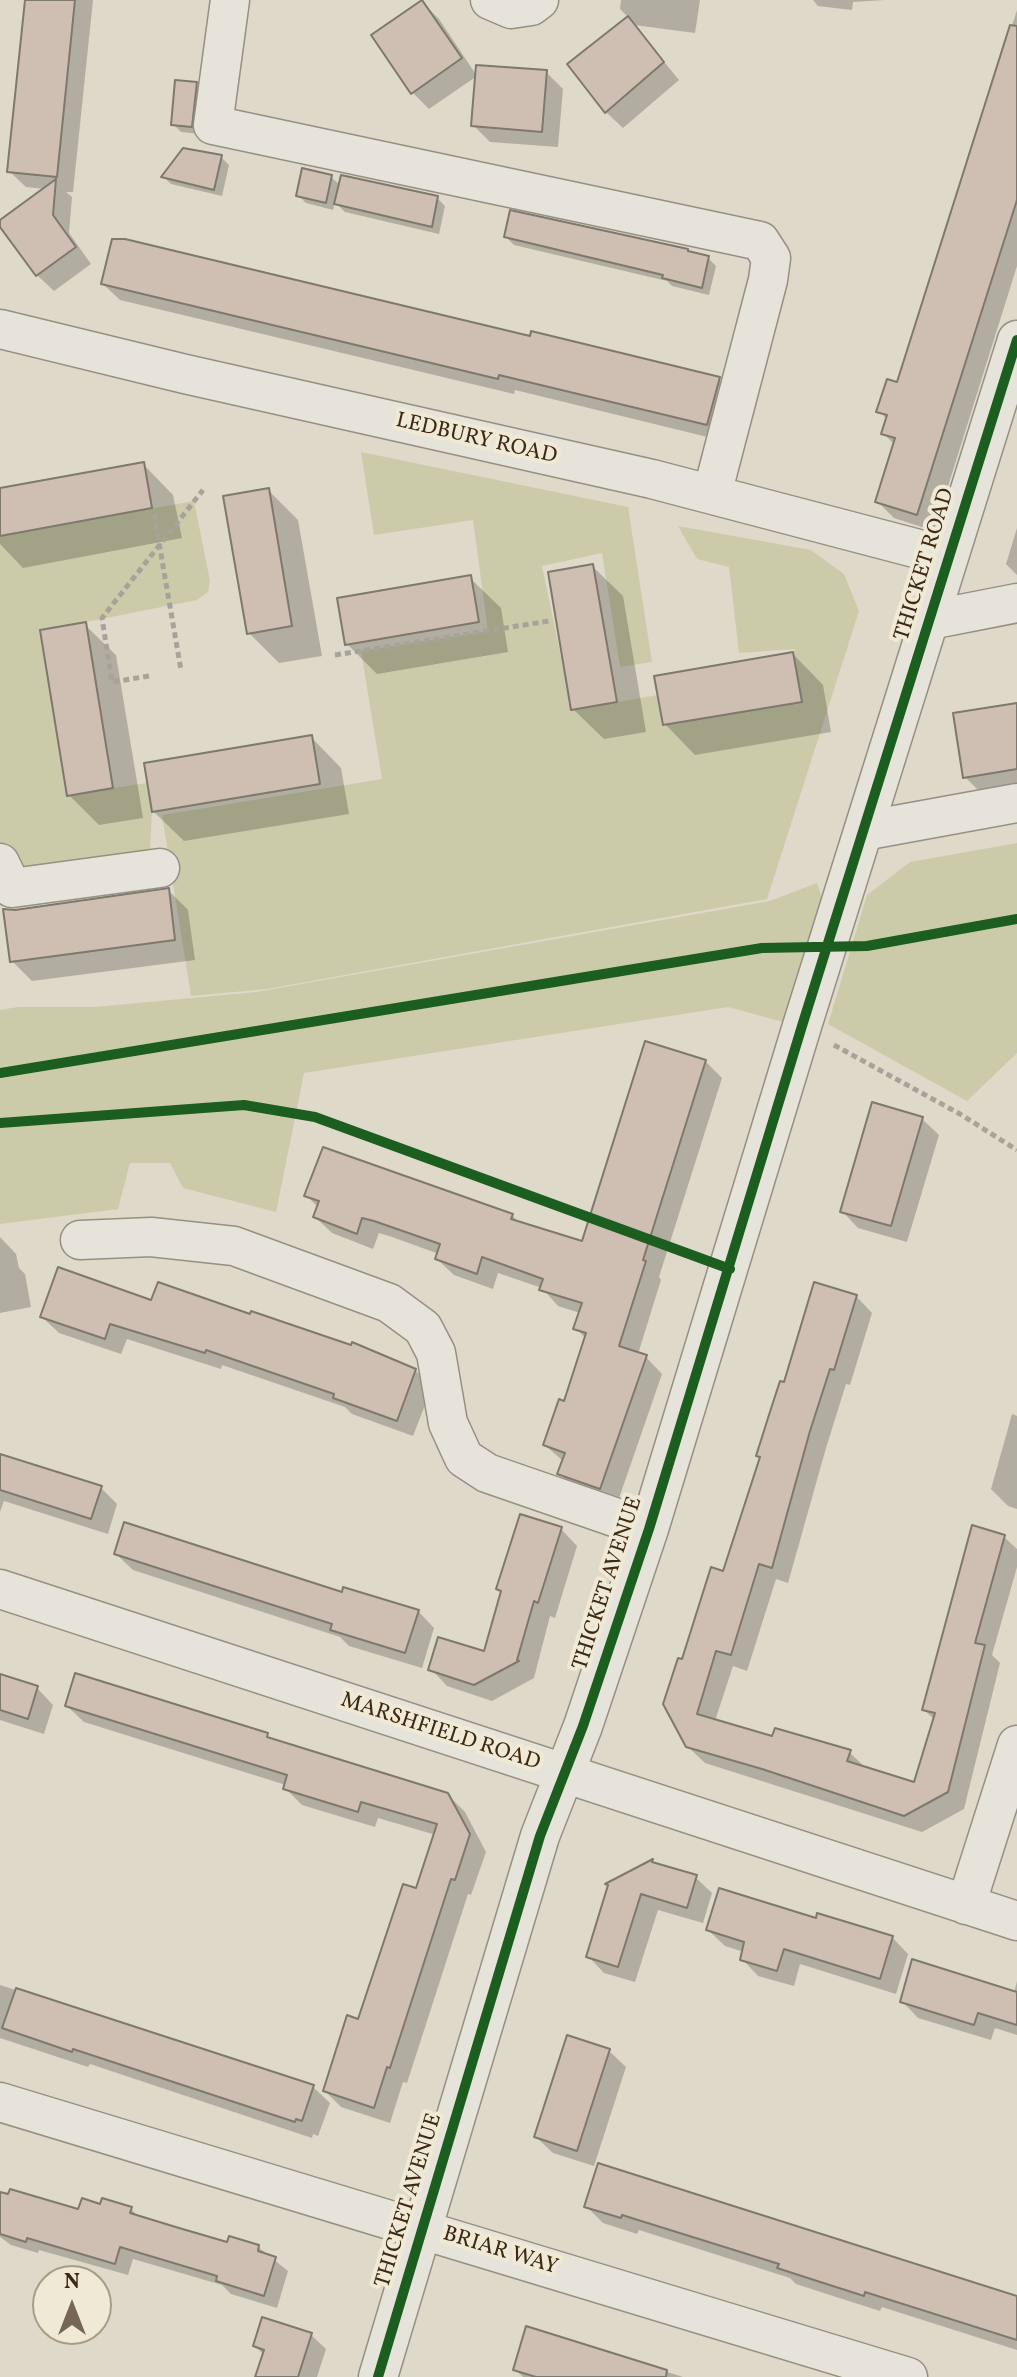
<!DOCTYPE html>
<html>
<head>
<meta charset="utf-8">
<style>
  body { margin:0 }
  #map { position:relative; width:1017px; height:2377px; overflow:hidden; background:#ded9c9; font-family:Vollkorn,serif }
  canvas { display:block }
  .north { position:absolute; left:32px; top:2265px; width:80px; height:80px; box-sizing:border-box; background:#efe9d6; border:2px solid #a89c88; border-radius:50%; rotate:0deg; font-size:22px; font-weight:700; line-height:32px; text-align:center; color:#3d2914 }
  .north::after { content:''; display:block; margin:auto; width:28px; height:36px; background:#756753; clip-path:polygon(50% 0,100% 100%,50% 72%,0 100%) }
</style>
</head>
<body>
<div id="map">
<canvas width="1017" height="2377"></canvas>
<div class="north">N</div>
</div>
<script>
const g = document.querySelector('canvas').getContext('2d');
g.lineJoin = 'round';
function paint(path, color) {
  g.fillStyle = color;
  g.fill(path, 'evenodd');
}
function poly(rows) {
  const path = new Path2D();
  for (const r of rows) {
    path.moveTo(r[0], r[1]);
    for (let i = 2; i < r.length; i += 2) path.lineTo(r[i], r[i + 1]);
  }
  return path;
}
function trace(path, color, width, dash) {
  g.strokeStyle = color;
  g.lineWidth = width;
  g.lineCap = dash ? 'butt' : 'round';
  g.setLineDash(dash || []);
  g.stroke(path);
}
function label(font, color, halo, rows, align = 'center') {
  g.font = font + ' Vollkorn,serif';
  g.lineWidth = 8;
  g.setLineDash([]);
  g.textBaseline = 'middle';
  g.strokeStyle = halo;
  g.fillStyle = color;
  for (const [text, x, y, turn = 0] of rows) {
    g.save();
    g.translate(x, y);
    g.rotate((+turn || 0) * Math.PI / 180);
    g.textAlign = isNaN(turn) ? turn : align;
    if (halo) g.strokeText(text, 0, 0);
    g.fillText(text, 0, 0);
    g.restore();
  }
}
paint(poly([
  [361,452,628,507,652,662,620,667,602,553,542,566,572,710,658,695,663,725,802,701,793,652,796,649,739,653,729,567,697,559,678,526,811,550,844,574,859,611,767,899,267,989,191,996,162,815,382,779,361,651,488,631,473,520,374,535],
  [194,501,210,581,208,592,197,600,40,631,67,795,147,783,152,812,150,850,10,877,0,851,0,536],
  [1017,843,1017,1053,967,1101,828,1024,867,895,910,862],
  [817,883,824,904,783,1022,728,1007,304,1073,276,1212,183,1188,170,1163,130,1163,118,1209,0,1224,0,1010,18,1007,95,1007,256,992,770,901]
]), '#cbcba9');
paint(poly([
  [27,0,93,0,73,192,66,192,72,197,69,233,91,264,54,291,37,275,0,223,45,189,26,187,9,171],
  [621,0,700,0,695,33,634,25,679,80,623,128,606,112,629,18,620,9],
  [813,0,885,0,853,2,852,10,818,6],
  [422,2,439,19,477,76,429,109,412,92],
  [1017,10,1017,266,934,531,894,518,877,501,895,445,883,433,888,420,879,411,898,385],
  [546,72,563,89,558,147,490,142,473,125],
  [196,84,204,92,199,134,181,132,173,124],
  [221,157,229,165,222,196,171,184,164,177],
  [331,177,341,186,437,198,445,206,439,234,345,212,335,202,333,210,306,203,298,195],
  [506,237,690,254,708,258,716,266,709,295,672,286,667,281,514,245],
  [103,284,719,379,735,396,724,441,515,390,514,394,120,300],
  [143,464,173,495,182,538,23,568,0,544,0,490],
  [268,490,298,520,322,656,279,663,249,633],
  [1017,528,1017,575,1006,564],
  [592,566,623,596,646,732,604,739,573,709],
  [470,578,501,608,508,652,377,674,347,644],
  [85,625,116,655,143,818,99,825,69,795],
  [793,654,823,685,831,732,695,755,665,724],
  [1017,705,1017,790,983,795,965,777],
  [311,737,341,768,349,814,184,841,153,811],
  [168,890,188,910,195,960,32,981,12,961],
  [705,1061,722,1078,659,1277,661,1280,638,1354,646,1357,662,1374,617,1504,576,1490,560,1474,564,1462,545,1445,565,1403,586,1339,576,1328,580,1313,558,1306,542,1288,498,1273,493,1289,454,1275,437,1259,439,1254,392,1237,379,1233,373,1249,332,1233,315,1217,319,1208,307,1196,512,1215,520,1224,583,1244],
  [922,1119,939,1135,907,1242,858,1228,842,1211],
  [0,1237,16,1254,19,1268,25,1274,31,1307,0,1313],
  [856,1296,872,1313,850,1385,846,1384,826,1448,788,1583,776,1579,747,1671,733,1666,715,1721,774,1738,849,1752,866,1768,916,1785,935,1720,924,1710,1004,1537,1017,1549,1017,1567,992,1655,1000,1663,964,1809,922,1832,705,1763,687,1746,684,1662,724,1573,785,1385],
  [153,1303,415,1370,432,1387,413,1436,352,1414,345,1407,222,1365,221,1369,127,1339,121,1354,59,1333,42,1317],
  [1012,1414,1017,1416,1017,1509,1008,1506,991,1489],
  [0,1456,101,1488,117,1504,108,1534,4,1501,0,1512],
  [561,1529,577,1546,555,1618,550,1616,534,1678,492,1701,447,1686,431,1669,485,1653,502,1593,498,1588],
  [116,1554,343,1595,418,1611,434,1628,422,1668,349,1646,340,1637,133,1570],
  [0,1676,37,1688,53,1705,44,1734,0,1720],
  [67,1706,267,1735,273,1741,447,1794,465,1812,486,1852,471,1895,468,1894,407,2083,403,2082,390,2123,341,2107,325,2091,359,2022,418,1891,436,1835,378,1818,375,1827,302,1805,285,1788,286,1785,84,1722],
  [652,1861,656,1865,695,1877,712,1893,703,1923,658,1910,635,1982,604,1973,588,1956,609,1884],
  [817,1920,892,1937,908,1954,896,1994,800,1964,794,1986,758,1976,742,1959,744,1952,725,1946,708,1930],
  [1017,1981,1017,2035,995,2028,991,2040,918,2018,902,2001,1014,1993],
  [0,1985,313,2087,330,2103,318,2136,313,2134,312,2138,90,2064,88,2067,0,2038],
  [609,2051,626,2067,594,2166,553,2153,536,2137],
  [0,2194,80,2212,102,2207,131,2209,140,2218,229,2245,258,2247,288,2271,277,2308,231,2294,222,2285,133,2259,128,2275,39,2250,38,2253,11,2245,0,2237],
  [586,2206,1017,2296,1017,2350,882,2307,880,2311,833,2296,796,2284,790,2278,639,2230,637,2234,603,2223],
  [528,2328,683,2377,523,2377,515,2369],
  [311,2335,326,2349,317,2377,257,2377,264,2355,255,2346]
]), '#0003');
const building = poly([
  [25,0,75,0,57,177,7,172,25,0],
  [422,0,462,58,411,94,371,35,422,0],
  [628,16,664,62,605,113,567,64,628,16],
  [1010,25,1017,26,1017,200,917,515,875,502,895,438,881,434,887,415,876,412,887,379,897,382,1010,25],
  [476,65,547,70,542,132,471,126,476,65],
  [175,80,197,82,192,127,171,125,175,80],
  [183,148,222,155,214,190,161,177,183,148],
  [302,168,332,175,326,203,296,196,302,168],
  [341,175,438,196,432,227,334,204,341,175],
  [56,179,53,215,76,247,36,276,0,227,0,220,56,179],
  [510,210,688,249,688,251,709,256,702,288,662,278,663,275,504,237,510,210],
  [112,239,125,239,530,336,531,331,720,377,707,425,499,375,498,379,101,284,112,239],
  [144,462,152,508,0,536,0,488,144,462],
  [269,488,292,626,247,634,223,496,269,488],
  [593,564,617,702,571,710,548,572,593,564],
  [471,575,479,622,345,645,337,598,471,575],
  [86,622,113,788,67,796,40,630,86,622],
  [793,652,802,702,663,725,654,676,793,652],
  [1017,703,1017,769,963,778,953,713,1017,703],
  [312,735,320,784,152,812,144,763,312,735],
  [169,888,175,940,10,962,3,909,15,910,169,888],
  [645,1041,706,1060,643,1260,646,1261,619,1346,647,1355,600,1489,557,1474,565,1453,543,1445,559,1399,564,1401,586,1333,573,1329,582,1303,539,1290,543,1279,482,1257,477,1274,435,1259,440,1244,374,1221,362,1218,357,1234,313,1217,319,1201,304,1196,323,1147,513,1214,511,1219,582,1241,645,1041],
  [872,1102,923,1117,891,1226,840,1212,872,1102],
  [58,1267,151,1300,158,1282,250,1314,251,1311,351,1345,352,1342,416,1369,397,1421,333,1398,334,1394,206,1350,205,1353,110,1324,105,1339,40,1317,58,1267],
  [814,1282,857,1295,834,1370,830,1369,810,1431,772,1568,759,1564,731,1655,716,1651,697,1714,772,1736,775,1728,851,1750,847,1761,914,1782,935,1713,922,1710,972,1525,1005,1535,975,1643,985,1645,948,1792,904,1816,762,1769,686,1747,663,1704,678,1658,682,1659,711,1567,723,1571,760,1457,756,1456,768,1418,780,1381,784,1382,814,1282],
  [0,1454,102,1486,91,1519,0,1490,0,1454],
  [520,1514,562,1527,538,1603,534,1601,517,1660,519,1661,474,1685,428,1670,438,1637,484,1651,501,1591,496,1589,520,1514],
  [124,1522,342,1592,343,1587,419,1610,405,1653,330,1630,332,1624,114,1554,124,1522],
  [75,1673,268,1733,267,1737,448,1793,470,1834,455,1880,451,1879,390,2068,387,2067,374,2108,323,2091,347,2015,358,2019,403,1884,416,1888,437,1824,361,1802,358,1812,283,1789,287,1775,65,1706,75,1673],
  [0,1674,38,1686,28,1719,0,1710,0,1674],
  [653,1859,652,1862,697,1875,687,1908,641,1894,618,1967,586,1957,608,1885,605,1884,653,1859],
  [719,1888,816,1918,817,1913,893,1936,880,1979,784,1949,777,1971,740,1960,744,1942,706,1930,719,1888],
  [912,1959,1017,1992,1017,2025,978,2013,974,2025,900,2002,912,1959],
  [16,1988,314,2085,302,2121,296,2119,295,2122,73,2049,72,2052,2,2028,16,1988],
  [567,2035,610,2049,577,2151,534,2137,567,2035],
  [598,2163,1017,2296,1017,2340,865,2292,864,2296,814,2280,777,2268,779,2264,622,2215,621,2218,584,2207,598,2163],
  [10,2189,78,2209,82,2198,100,2204,102,2198,132,2207,130,2213,179,2228,227,2242,229,2236,259,2245,258,2251,276,2257,264,2296,216,2281,217,2276,120,2247,115,2264,27,2238,26,2242,0,2234,0,2192,8,2194,10,2189],
  [262,2317,312,2333,298,2377,255,2377,264,2350,253,2346,262,2317],
  [526,2326,667,2370,666,2377,536,2377,513,2370,526,2326]
]);
paint(building, '#cfbfb2');
trace(building, '#7e786d', 2);
const minor = poly([
  [230,0,213,125,760,241,771,258,768,280,712,494],
  [490,0,511,9,531,6,539,0],
  [0,329,185,374,652,479,949,557],
  [930,620,1017,603],
  [863,831,1017,803],
  [0,863,12,888,160,868],
  [80,1240,151,1237,234,1246,389,1303,423,1328,436,1353,448,1423,464,1458,487,1473,649,1529],
  [0,1589,1017,1921],
  [966,1905,1017,1745],
  [0,2102,908,2377],
  [378,2377,540,1836,583,1726,649,1529,802,1026,1017,340]
]);
trace(minor, '#969084', 41);
trace(poly([
  [154,514,181,670],
  [335,655,549,621],
  [149,676,112,682,102,618,203,490],
  [834,1045,960,1114,1017,1150]
]), '#a8a39a', 5, [6, 4]);
trace(minor, '#e6e3db', 38);
trace(poly([
  [0,1073,762,948,867,946,1017,919],
  [0,1123,244,1105,315,1117,730,1269],
  [378,2377,540,1836,583,1726,649,1529,802,1026,1017,340]
]), '#1b5e20', 10);
label('22px', '#3d2914', '#efe9d6', [
  ["LEDBURY ROAD",476,440,13],
  ["THICKET ROAD",926,565,-73],
  ["THICKET AVENUE",609,1584,-72],
  ["MARSHFIELD ROAD",440,1733,18],
  ["THICKET AVENUE",410,2201,-73],
  ["BRIAR WAY",500,2252,17]
]);
</script>
</body>
</html>
